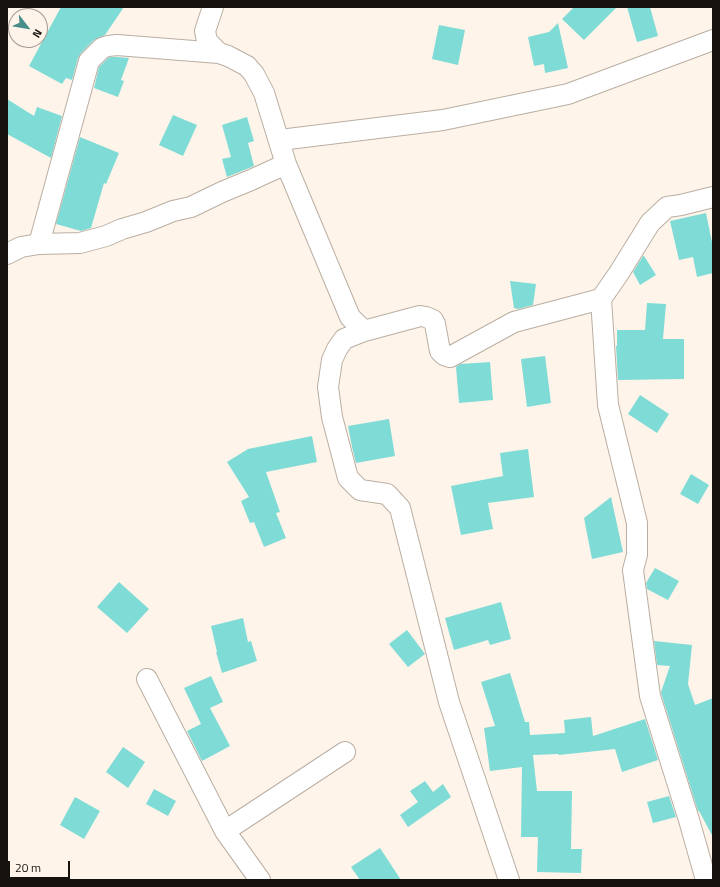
<!DOCTYPE html>
<html>
<head>
<meta charset="utf-8">
<style>
  body { margin:0 }
  #map { position:relative; width:720px; height:887px; overflow:hidden; background:#fef4ea; font-family:"Titillium Web",sans-serif }
  canvas { display:block }
  .frame { position:absolute; inset:0; border:8px solid #16120d; pointer-events:none }
  .north { position:absolute; left:8px; top:8px; width:40px; height:40px; box-sizing:border-box; background:#fef4ea; border:1px solid #a19a92; border-radius:50%; rotate:121deg; font-size:11px; font-weight:700; line-height:16px; text-align:center; color:#16120d }
  .north::after { content:''; display:block; margin:auto; width:14px; height:18px; background:#478e8a; clip-path:polygon(50% 0,100% 100%,50% 72%,0 100%) }
  .scale { position:absolute; left:8px; top:861px; width:62px; height:18px; box-sizing:border-box; border:2px solid #16120d; border-top:0; padding-left:5px; font-size:12px; line-height:14px; white-space:nowrap; color:#16120d; -webkit-text-stroke:3px #fef4ea; paint-order:stroke }
</style>
</head>
<body>
<div id="map">
<canvas width="720" height="887"></canvas>
<div class="frame"></div>
<div class="north">N</div>
<div class="scale">20 m</div>
</div>
<script>
const g = document.querySelector('canvas').getContext('2d');
g.lineJoin = 'round';
function paint(path, color) {
  g.fillStyle = color;
  g.fill(path, 'evenodd');
}
function poly(rows) {
  const path = new Path2D();
  for (const r of rows) {
    path.moveTo(r[0], r[1]);
    for (let i = 2; i < r.length; i += 2) path.lineTo(r[i], r[i + 1]);
  }
  return path;
}
function trace(path, color, width, dash) {
  g.strokeStyle = color;
  g.lineWidth = width;
  g.lineCap = dash ? 'butt' : 'round';
  g.setLineDash(dash || []);
  g.stroke(path);
}
paint(poly([
  [61,7,124,7,105,35,94,40,81,53,78,58,72,80,66,78,62,84,29,66],
  [574,7,617,7,584,40,562,19],
  [627,7,650,7,658,36,637,42],
  [558,23,568,68,545,73,544,64,534,66,528,37,549,32],
  [439,25,465,30,458,65,432,59],
  [110,57,117,57,129,58,121,80,124,81,118,97,94,88,99,67,108,58],
  [7,99,34,116,37,107,62,116,51,158,7,134],
  [173,115,197,125,183,156,159,145],
  [247,117,254,141,248,143,254,166,227,177,222,159,231,157,222,125],
  [80,137,119,153,106,184,104,183,91,228,81,231,56,224],
  [706,213,713,247,713,273,697,277,693,257,679,260,670,221],
  [643,256,644,256,656,275,640,285,633,272],
  [510,281,536,284,533,305,518,309,514,308],
  [647,303,666,304,663,339,684,339,684,379,618,380,616,346,617,346,617,330,645,330],
  [545,356,551,403,527,407,521,359],
  [490,362,493,400,459,403,456,367,460,364],
  [640,395,669,414,657,433,628,414],
  [389,419,395,456,356,463,352,447,348,426],
  [312,436,317,462,266,472,280,512,276,513,286,538,264,547,254,522,250,523,241,501,249,497,227,462,248,449],
  [528,449,534,497,488,503,493,529,461,535,451,486,503,476,500,453],
  [691,474,709,485,698,504,680,494],
  [611,497,623,552,592,559,584,518],
  [655,568,679,581,668,600,647,589,646,583],
  [119,582,149,609,127,633,97,607],
  [501,602,511,639,490,645,488,640,454,650,445,618],
  [243,618,248,642,251,641,257,661,222,673,216,652,217,652,211,626],
  [407,630,425,654,408,667,389,644],
  [654,641,692,645,688,684,695,705,713,698,713,837,699,811,698,811,661,693,661,692,670,666,657,665],
  [510,673,525,722,529,722,530,735,565,733,564,720,591,717,593,736,645,719,658,760,622,772,615,749,559,755,558,754,533,755,537,791,572,791,571,849,582,849,581,873,537,872,538,837,521,837,522,767,490,771,484,728,495,726,481,682],
  [211,676,223,702,210,708,230,746,202,761,187,731,201,724,184,688],
  [123,747,145,762,128,788,106,772],
  [425,781,433,792,443,784,451,797,408,827,400,815,418,802,410,791],
  [154,789,176,801,168,816,146,804],
  [669,796,676,817,653,823,647,802],
  [75,797,100,811,84,839,60,825],
  [380,848,401,880,360,880,351,867]
]), '#7fdbd5');
const minor = poly([
  [213,7,205,31,207,41,219,53,228,56,247,66,254,74,264,93,286,164,350,317,364,331,420,316,426,317,433,320,435,324,440,351,444,355,450,357,514,322,601,299,608,405,637,523,637,555,633,570,650,696,689,820,706,880],
  [280,140,443,120,568,94,713,40],
  [39,244,89,61,102,48,108,46,117,45,219,53],
  [7,254,21,247,39,244,80,243,106,236,122,229,146,222,173,211,191,207,222,192,251,180,286,164],
  [601,299,619,273,650,223,667,207,681,205,713,197],
  [364,331,344,339,337,349,332,360,328,387,332,417,348,478,360,490,387,494,400,508,449,702,509,880],
  [147,679,225,831,260,880],
  [225,831,345,752]
]);
trace(minor, '#baaea2', 22);
trace(minor, '#fff', 20);
</script>
</body>
</html>
